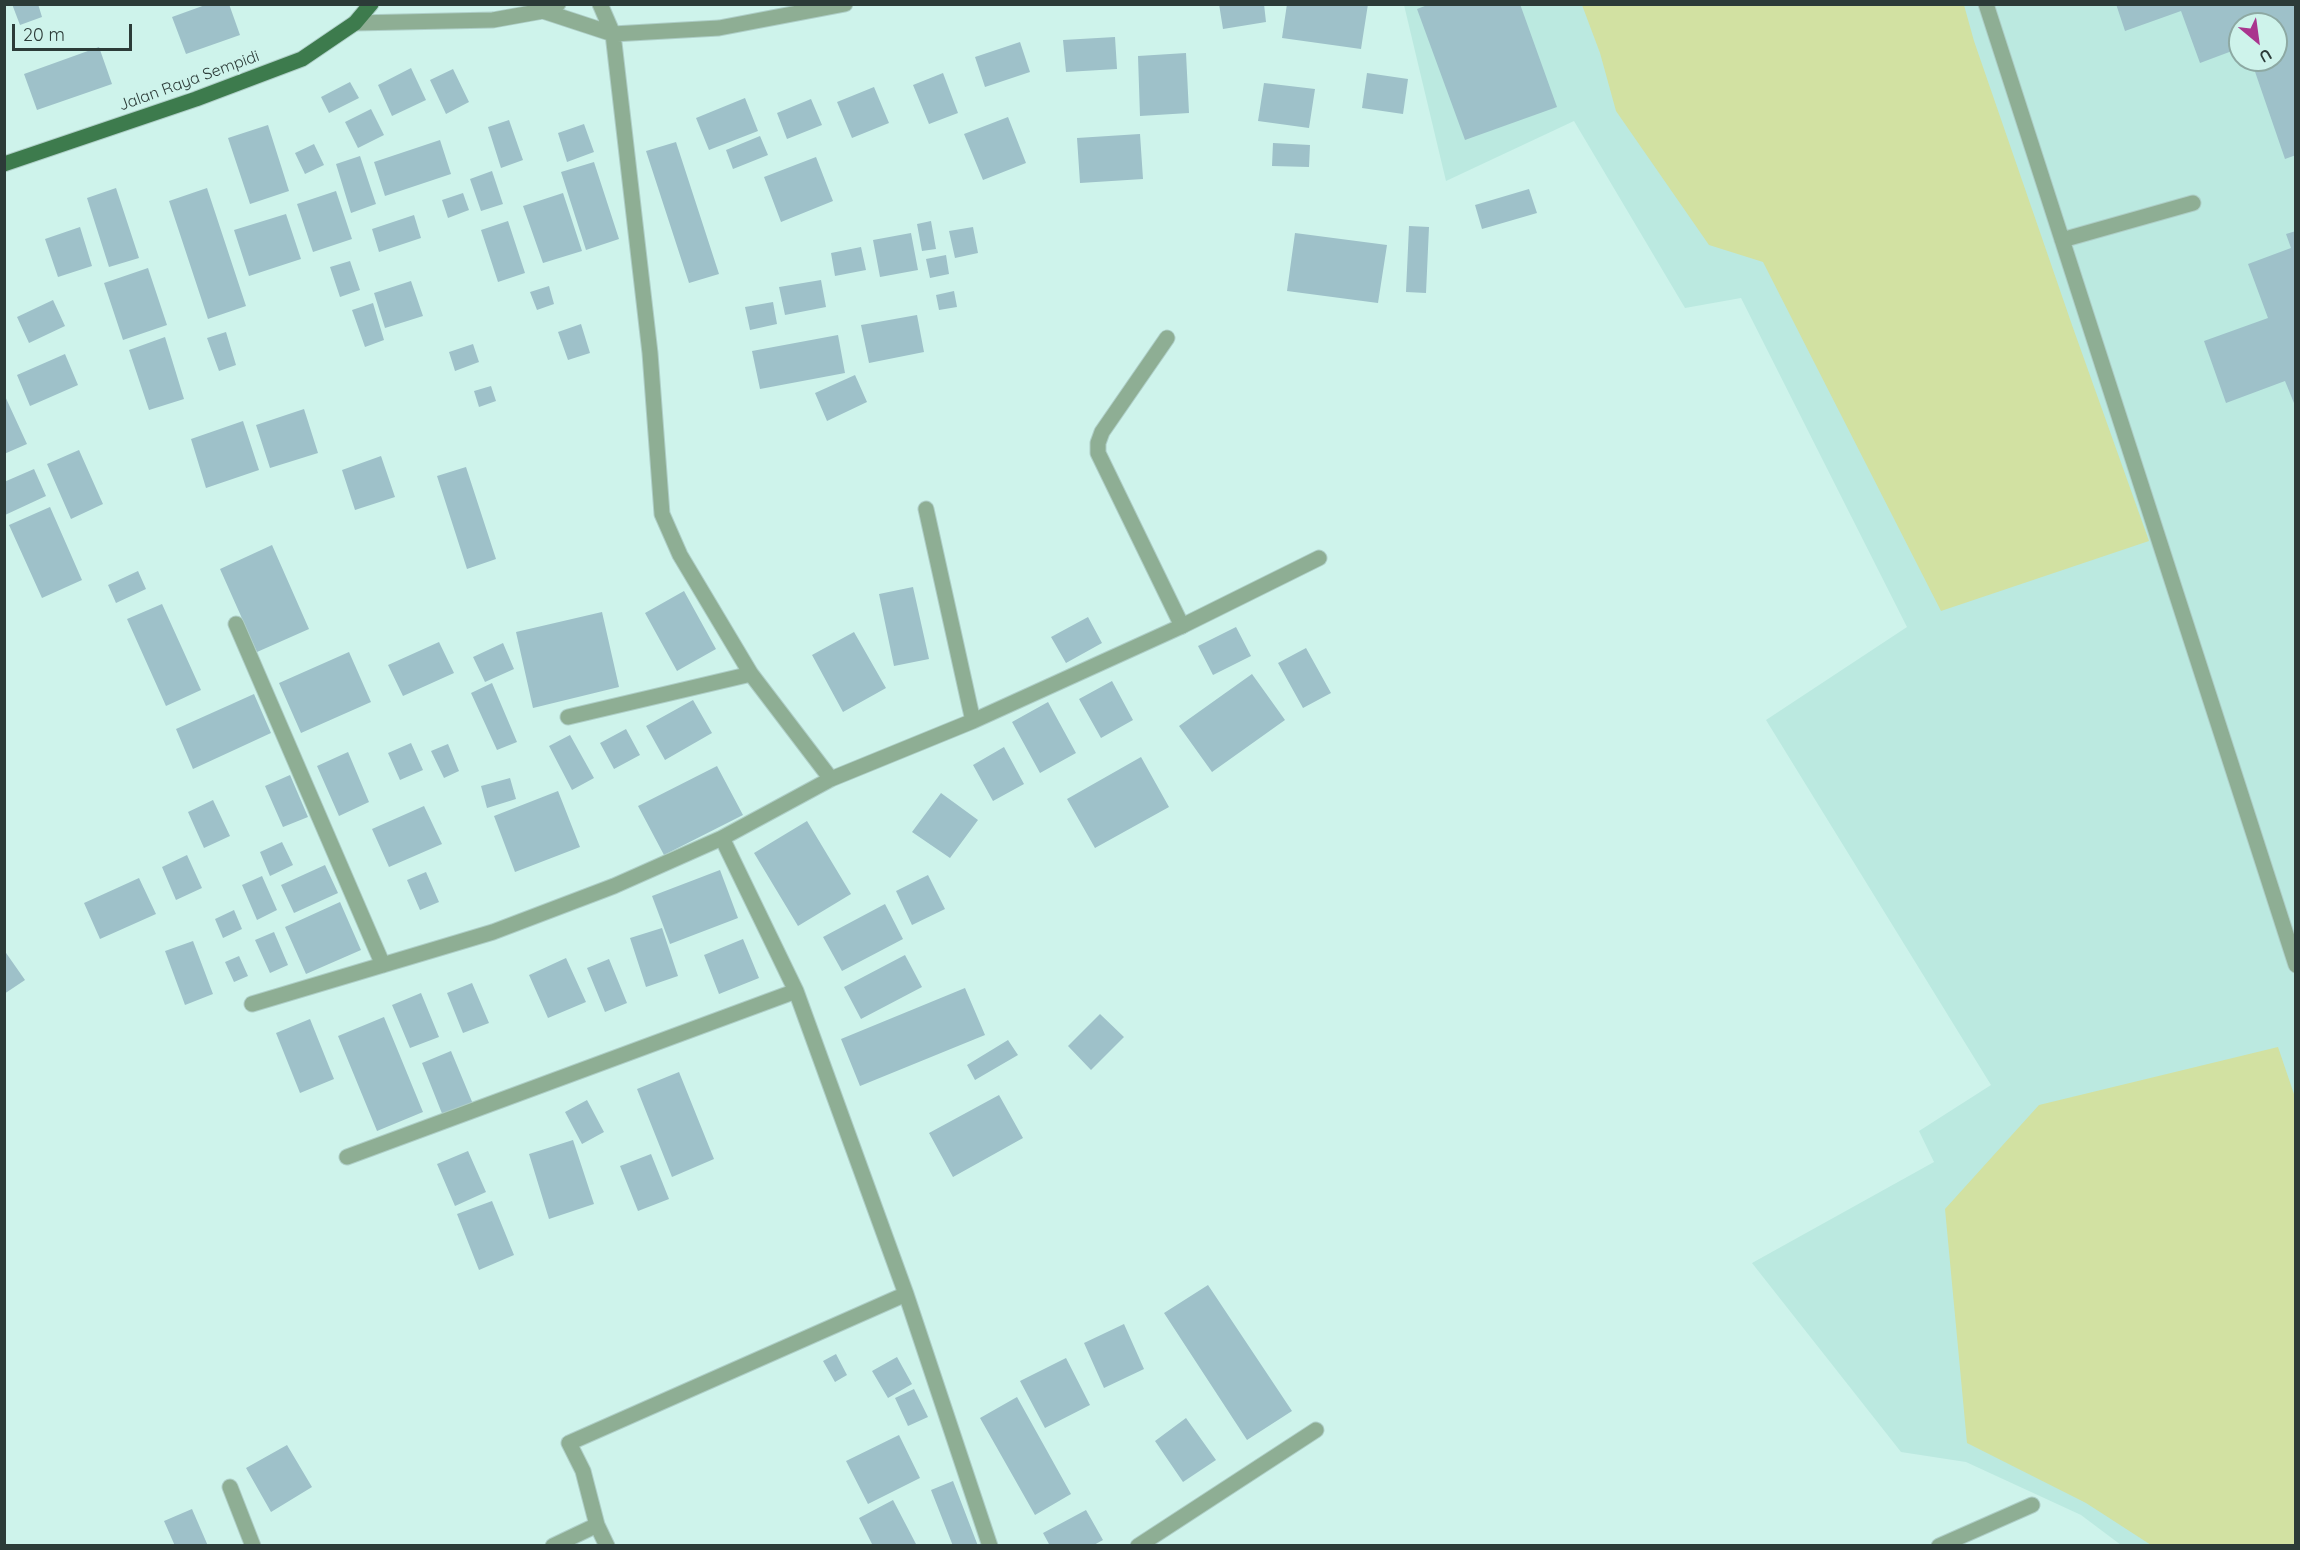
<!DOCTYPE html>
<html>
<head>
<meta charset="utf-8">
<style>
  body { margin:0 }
  #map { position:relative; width:2300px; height:1550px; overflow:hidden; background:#cef3eb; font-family:Quicksand,sans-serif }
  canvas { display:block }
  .frame { position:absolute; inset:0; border:6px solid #2c3b38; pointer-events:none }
  .north { position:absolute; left:2228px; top:12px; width:60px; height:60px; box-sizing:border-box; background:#cef3eb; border:2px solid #8da9a3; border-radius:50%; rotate:151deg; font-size:16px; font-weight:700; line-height:24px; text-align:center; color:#2c3b38 }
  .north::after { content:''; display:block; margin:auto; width:21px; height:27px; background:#a9358e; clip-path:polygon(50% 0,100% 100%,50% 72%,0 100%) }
  .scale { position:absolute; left:12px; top:24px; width:120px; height:27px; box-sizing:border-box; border:3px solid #2c3b38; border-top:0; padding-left:8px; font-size:18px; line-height:21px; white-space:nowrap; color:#2c3b38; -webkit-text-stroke:4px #cef3eb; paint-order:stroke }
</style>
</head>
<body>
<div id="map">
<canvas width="2300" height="1550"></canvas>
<div class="frame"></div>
<div class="north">U</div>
<div class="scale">20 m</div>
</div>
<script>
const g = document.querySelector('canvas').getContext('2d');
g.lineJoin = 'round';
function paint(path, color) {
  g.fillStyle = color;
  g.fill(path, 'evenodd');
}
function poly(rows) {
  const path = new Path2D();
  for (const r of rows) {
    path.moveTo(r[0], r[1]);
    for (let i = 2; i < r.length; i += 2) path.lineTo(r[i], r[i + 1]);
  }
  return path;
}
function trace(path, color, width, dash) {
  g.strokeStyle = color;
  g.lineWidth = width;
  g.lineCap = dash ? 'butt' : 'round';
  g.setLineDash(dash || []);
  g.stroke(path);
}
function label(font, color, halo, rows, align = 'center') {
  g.font = font + ' Quicksand,sans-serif';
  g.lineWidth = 6;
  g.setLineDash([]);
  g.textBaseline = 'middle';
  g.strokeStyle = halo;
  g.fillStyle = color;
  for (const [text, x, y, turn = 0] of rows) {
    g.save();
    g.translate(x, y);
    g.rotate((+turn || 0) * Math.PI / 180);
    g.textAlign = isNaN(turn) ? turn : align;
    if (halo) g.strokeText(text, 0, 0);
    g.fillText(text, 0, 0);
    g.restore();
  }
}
paint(poly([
  [1404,5,2295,5,2295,1545,2121,1545,2081,1515,1966,1462,1901,1452,1752,1263,1934,1162,1919,1131,1991,1085,1766,720,1907,627,1741,298,1685,308,1574,121,1446,181],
  [2240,24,2276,24,2276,60,2240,60]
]), '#bbe9e0');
paint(poly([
  [1582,5,1964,5,1974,41,2072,325,2149,541,1941,611,1763,262,1709,245,1616,111,1600,53],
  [2278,1047,2296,1100,2295,1545,2151,1545,2086,1503,1967,1443,1945,1209,2039,1105]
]), '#d2e1a2');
paint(poly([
  [12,4,38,4,42,17,20,25],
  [208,4,229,4,240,35,186,54,172,17],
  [1219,4,1264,4,1266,22,1223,29],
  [1287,4,1368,4,1361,49,1282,38],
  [1430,4,1520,4,1557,107,1465,140,1417,9],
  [2116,4,2296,4,2296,155,2285,159,2251,60,2276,60,2276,24,2240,24,2240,48,2200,63,2181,11,2125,31],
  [1115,37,1117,69,1066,72,1063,40],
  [1020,42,1030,72,985,87,975,57],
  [99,47,112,84,37,110,24,74],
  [1186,53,1189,113,1140,116,1138,56],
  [411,68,426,100,392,116,378,85],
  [453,69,469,102,446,114,430,80],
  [943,73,958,113,929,124,913,85],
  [1367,73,1408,79,1403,114,1362,108],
  [350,82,359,98,329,113,321,97],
  [1264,83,1315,89,1309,128,1258,121],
  [874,87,889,123,852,138,837,102],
  [745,98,758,131,709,150,696,118],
  [811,99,822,125,787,139,777,113],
  [371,109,384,135,358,148,345,122],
  [1008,117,1026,163,983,180,964,134],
  [509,120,523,160,501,168,488,127],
  [584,124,594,152,567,162,558,133],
  [268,125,289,191,250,204,228,138],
  [1140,134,1143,179,1080,183,1077,138],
  [760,136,768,155,733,169,726,150],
  [440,140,451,174,385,196,374,162],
  [676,142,719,274,689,283,646,151],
  [1273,143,1310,145,1309,167,1272,166],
  [314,144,324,165,305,174,295,153],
  [360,156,376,204,351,213,336,164],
  [816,157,833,201,781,222,764,177],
  [594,162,619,239,586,250,561,172],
  [492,171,503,204,481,211,470,179],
  [116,188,139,258,109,267,87,198],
  [207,188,246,306,208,319,169,201],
  [1529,189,1537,213,1482,229,1475,205],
  [336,191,352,239,313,252,297,204],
  [463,193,469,210,448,218,442,200],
  [563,193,582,251,543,263,523,206],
  [286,214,301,259,249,276,234,230],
  [414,215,421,238,379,252,372,229],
  [508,221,525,273,498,282,481,230],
  [931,221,936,249,922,251,917,224],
  [1409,226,1429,227,1426,293,1406,292],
  [80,227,92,266,58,277,45,239],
  [973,227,978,253,955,258,949,231],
  [2296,231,2296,408,2285,381,2226,403,2204,341,2268,318,2248,264,2291,248,2286,234],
  [911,233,918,270,880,277,873,240],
  [1295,233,1387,245,1378,303,1287,291],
  [861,247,866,270,835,276,831,253],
  [946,255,949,274,930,278,926,259],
  [350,261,360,290,340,297,330,267],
  [148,268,167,325,123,340,104,283],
  [821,280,826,307,785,315,779,287],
  [411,281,423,316,385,328,374,293],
  [549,286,554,304,537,310,530,292],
  [954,291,957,307,939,310,936,295],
  [53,300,65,326,29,343,17,317],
  [773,302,777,324,750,330,745,307],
  [373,303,384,340,365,347,352,310],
  [917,315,924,352,869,363,861,325],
  [581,324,590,353,568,360,558,332],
  [226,332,236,365,219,371,207,338],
  [838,335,845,373,760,389,752,351],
  [165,337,184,399,149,410,129,350],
  [473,344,479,362,455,371,449,352],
  [65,354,78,385,30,406,17,375],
  [855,375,867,402,827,421,815,393],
  [491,386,496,401,479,407,474,391],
  [4,394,27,444,4,454],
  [304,409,318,453,270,468,256,425],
  [243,421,259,470,206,488,191,439],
  [79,450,103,504,71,519,47,464],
  [381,456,395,497,355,510,342,470],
  [466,467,496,559,467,569,437,476],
  [34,469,46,496,5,515,4,482],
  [50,507,82,580,42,598,9,525],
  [272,545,309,629,257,652,220,569],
  [138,571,146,589,116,603,108,585],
  [913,587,929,659,894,666,879,594],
  [684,591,716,649,677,671,645,613],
  [162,604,201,690,166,706,127,619],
  [602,612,619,687,533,708,516,632],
  [1088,617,1102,643,1066,663,1051,637],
  [1236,627,1251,656,1213,675,1198,646],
  [854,632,886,688,843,712,812,655],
  [439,642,454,673,403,696,388,665],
  [503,643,514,669,485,682,473,657],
  [1306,648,1331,693,1303,708,1278,663],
  [349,652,371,702,301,733,279,683],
  [1252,674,1285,720,1212,772,1179,726],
  [1112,681,1133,720,1101,738,1079,699],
  [492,683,517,742,497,750,471,693],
  [254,694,271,733,193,769,176,729],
  [693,700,712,733,665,760,646,726],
  [1048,702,1076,753,1040,773,1012,722],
  [626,729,640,755,614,769,600,743],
  [570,735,594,778,572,790,549,746],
  [411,743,423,770,400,780,388,753],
  [448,744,459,771,444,778,431,751],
  [1004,747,1024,784,993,801,973,765],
  [348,752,369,802,339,816,317,766],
  [1141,757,1169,807,1095,848,1067,799],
  [717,766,743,815,664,855,638,806],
  [290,775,308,817,283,827,265,786],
  [510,778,516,799,487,808,481,786],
  [558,791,580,847,515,872,494,816],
  [941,793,978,820,950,858,912,832],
  [213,800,230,836,204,848,188,812],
  [424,806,442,844,389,867,372,829],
  [807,821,851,894,798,926,754,853],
  [282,842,293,865,270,876,260,852],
  [187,855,202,888,176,900,162,867],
  [325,865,338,893,294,913,281,885],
  [720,870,738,918,670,944,652,896],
  [426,872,439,902,420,910,407,880],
  [928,875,945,909,912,925,896,891],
  [262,876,277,910,257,920,242,885],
  [139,878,156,914,100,939,84,903],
  [340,902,361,950,306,974,285,927],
  [885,904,903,939,842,971,823,937],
  [234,910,242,929,223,938,215,919],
  [662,928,678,976,646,987,630,938],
  [274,932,288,965,270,973,255,940],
  [743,939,759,978,719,994,704,955],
  [193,941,213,994,185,1005,165,951],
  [4,950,25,980,4,994],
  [905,955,922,987,861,1019,844,987],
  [239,956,248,976,234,982,225,962],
  [566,958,586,1002,548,1018,529,975],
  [609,959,627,1003,605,1012,587,968],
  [472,983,489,1023,463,1033,447,993],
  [965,988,985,1035,860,1086,841,1039],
  [421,993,439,1037,410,1048,392,1005],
  [1100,1014,1124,1037,1091,1070,1068,1046],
  [384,1017,423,1112,377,1131,338,1036],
  [310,1019,334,1079,300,1093,276,1033],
  [1008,1040,1018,1055,975,1080,967,1065],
  [451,1051,473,1104,443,1116,422,1063],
  [679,1072,714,1159,672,1177,637,1089],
  [999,1095,1023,1138,953,1177,929,1133],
  [587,1100,604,1132,582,1144,565,1112],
  [573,1140,594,1204,549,1219,529,1154],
  [468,1151,486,1192,455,1206,437,1164],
  [651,1154,669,1199,638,1211,620,1166],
  [492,1201,514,1255,479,1270,457,1214],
  [1208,1285,1292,1411,1247,1440,1164,1313],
  [1124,1324,1144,1369,1104,1388,1084,1343],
  [836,1354,847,1375,835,1382,823,1361],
  [897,1357,912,1384,888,1398,872,1371],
  [1066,1358,1090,1405,1045,1428,1020,1381],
  [914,1389,928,1417,908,1426,895,1398],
  [1017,1397,1071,1494,1035,1515,980,1418],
  [1186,1418,1216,1460,1183,1482,1155,1441],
  [899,1435,920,1478,868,1504,846,1461],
  [287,1445,312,1487,271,1512,246,1468],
  [953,1481,978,1546,953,1546,931,1490],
  [893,1500,916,1544,914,1546,873,1546,859,1518],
  [192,1509,208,1546,175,1546,164,1521],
  [1086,1510,1103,1540,1092,1546,1050,1546,1043,1533]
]), '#9ec1c9');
const lane = poly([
  [1986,4,2296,965],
  [2062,240,2193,203],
  [1167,338,1102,432,1098,443,1098,453,1182,626]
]);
const street = poly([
  [600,4,613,34,650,353,662,514,680,555,751,674,831,779],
  [543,11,613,34,719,28,845,4],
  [355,23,493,20,543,11,558,4],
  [926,509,973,721],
  [236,624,383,965],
  [568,717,751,674],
  [722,838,796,991,906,1294,990,1546],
  [252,1004,493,932,614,886,722,838,831,779,973,721,1182,626,1319,558],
  [347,1157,796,991],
  [230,1487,253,1546],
  [597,1525,607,1546],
  [553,1546,597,1525,583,1471,569,1443,906,1294],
  [1138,1546,1316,1430],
  [1939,1546,2032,1505]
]);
const primary = poly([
  [4,164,196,99,302,59,355,23,371,4]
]);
trace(lane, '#aecec7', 17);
trace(street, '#aecec7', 17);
trace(primary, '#aecec7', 17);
trace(lane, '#8eae94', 15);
trace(street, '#8eae94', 15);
trace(primary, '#3d7b4d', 15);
label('16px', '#2c3b38', '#cef3eb', [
  ["Jalan Raya Sempidi",189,81,-20]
]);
</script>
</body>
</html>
